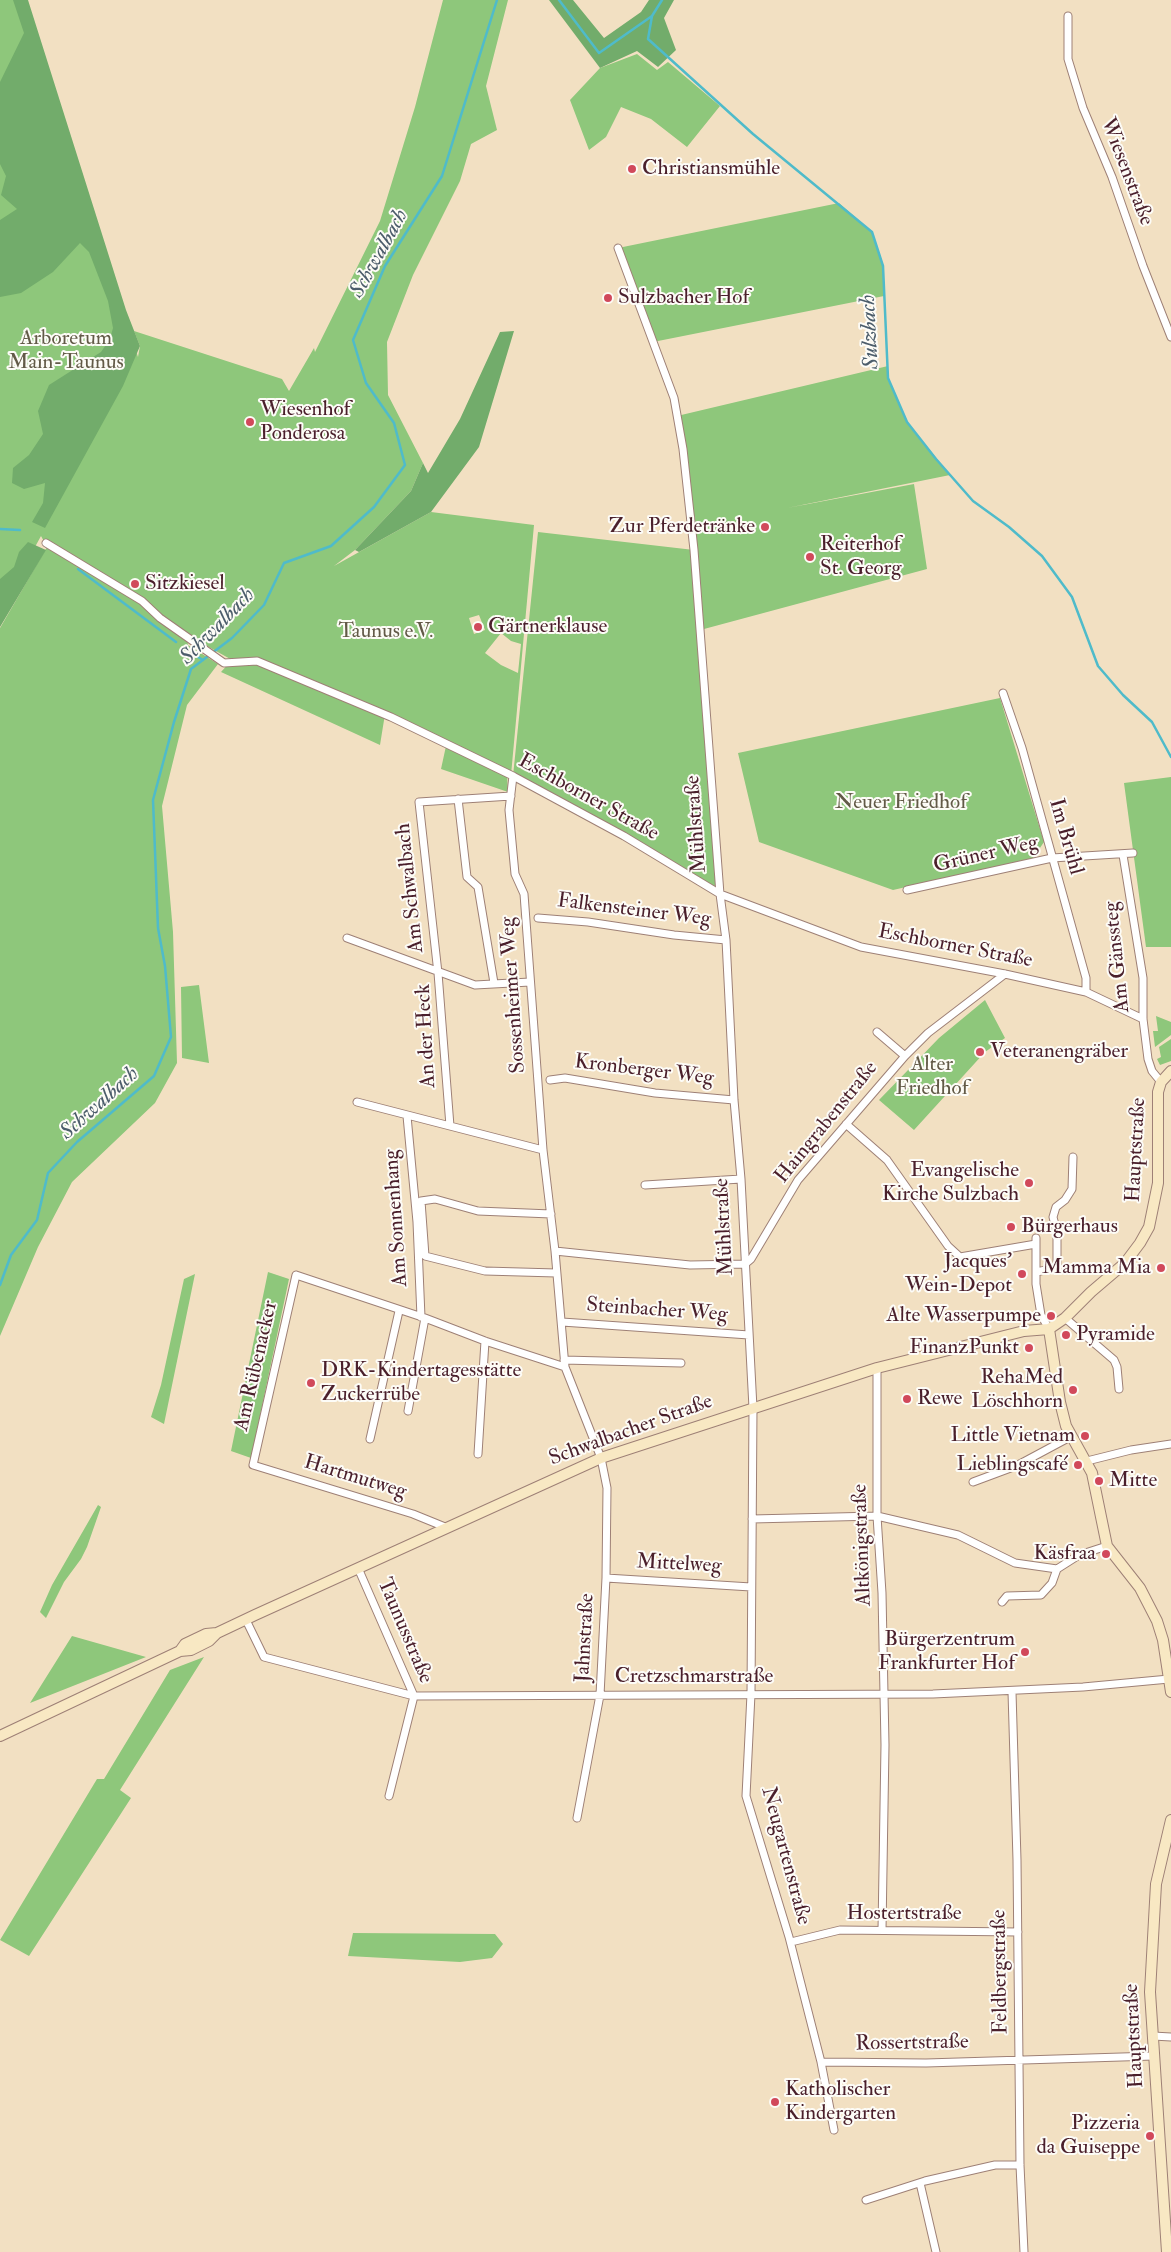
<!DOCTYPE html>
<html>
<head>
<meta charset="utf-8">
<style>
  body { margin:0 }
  canvas { display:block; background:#f2e0c2 }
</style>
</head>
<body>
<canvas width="1171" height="2252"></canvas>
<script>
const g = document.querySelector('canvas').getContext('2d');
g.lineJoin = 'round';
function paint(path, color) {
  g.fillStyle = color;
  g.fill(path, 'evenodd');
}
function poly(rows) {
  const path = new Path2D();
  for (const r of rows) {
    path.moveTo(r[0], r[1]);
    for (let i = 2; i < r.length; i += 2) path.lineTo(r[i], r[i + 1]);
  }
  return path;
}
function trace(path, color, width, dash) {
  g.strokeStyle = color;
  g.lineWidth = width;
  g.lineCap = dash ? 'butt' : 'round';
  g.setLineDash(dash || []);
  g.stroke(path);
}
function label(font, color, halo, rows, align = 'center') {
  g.font = font + ' "IM FELL Double Pica",serif';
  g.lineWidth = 4;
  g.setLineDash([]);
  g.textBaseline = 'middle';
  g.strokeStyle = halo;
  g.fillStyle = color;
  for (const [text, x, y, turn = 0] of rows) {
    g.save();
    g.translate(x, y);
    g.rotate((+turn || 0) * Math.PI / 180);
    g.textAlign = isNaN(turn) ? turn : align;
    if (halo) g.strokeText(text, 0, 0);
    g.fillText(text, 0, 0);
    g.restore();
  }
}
paint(poly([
  [0,0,23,0,138,357,140,346,134,331,282,379,289,391,314,348,315,352,380,221,415,107,443,0,508,0,486,86,497,130,471,144,460,181,413,275,387,342,388,395,423,463,411,491,355,550,334,566,431,512,534,525,511,775,385,714,380,745,221,672,232,660,207,646,206,649,187,637,188,645,218,664,187,705,162,806,173,932,177,1063,155,1103,72,1182,38,1247,0,1336,0,628,47,547,41,536,0,611],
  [479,615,485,630,474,634,469,618],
  [501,633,511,641,521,644,518,673,501,665,485,653],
  [637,54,657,70,668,62,720,106,687,147,651,119,621,107,606,137,589,150,570,100,600,68],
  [839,203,872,232,883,266,884,296,653,342,618,248],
  [888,366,888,378,907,422,950,475,787,508,914,484,927,569,704,629,697,578,720,894,513,776,538,532,694,550,677,416],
  [1000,698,1044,842,1033,858,893,890,759,842,738,753],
  [446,746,507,775,508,792,441,769],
  [1171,777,1171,947,1146,947,1124,783],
  [199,985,209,1063,182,1058,181,987],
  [985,1000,1005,1038,985,1052,914,1130,879,1100,939,1038],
  [1156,1016,1171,1022,1171,1035,1155,1047,1153,1031,1158,1031],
  [1171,1039,1171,1061,1160,1065,1157,1059,1161,1057,1159,1047],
  [268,1272,289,1279,251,1458,231,1451],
  [195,1274,164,1424,151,1417,161,1385,184,1279],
  [98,1505,101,1507,87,1547,81,1559,64,1582,46,1618,40,1612,52,1585],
  [72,1636,146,1657,30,1703],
  [204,1657,120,1790,131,1798,29,1956,0,1940,97,1779,104,1779,170,1670],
  [353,1933,495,1934,503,1944,492,1958,460,1962,348,1956]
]), '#8ec77b');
paint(poly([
  [13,0,28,0,126,310,140,346,123,386,45,528,32,522,43,503,45,483,24,489,12,483,13,468,29,455,43,434,38,411,49,385,101,352,110,339,113,328,108,301,89,252,80,243,53,272,21,293,0,297,0,220,17,209,1,195,6,176,0,164,0,82,24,33],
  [549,0,573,0,604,38,641,12,649,0,674,0,664,18,676,50,658,67,637,51,600,68],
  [514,331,479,447,431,512,359,552,355,550,411,491,423,463,428,473,460,419,500,332],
  [28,542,46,550,0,627,0,579,14,567,19,552]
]), '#72ac6b');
trace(poly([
  [559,0,599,53,652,16],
  [662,0,652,16,648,39,753,134,872,232,883,266,888,378,907,422,936,459,973,501,1009,527,1042,556,1072,597,1098,666,1123,695,1152,722,1171,757],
  [0,529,20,530],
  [78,569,176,642],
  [193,654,203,660],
  [0,1285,11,1255,37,1220,48,1173,77,1142,154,1076,171,1037,165,966,158,928,153,800,174,722,191,669,232,638,264,605,284,563,331,546,374,507,405,465,394,423,366,383,353,340,385,266,442,176,497,0]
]), '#4fbbca', 2.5);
const street = poly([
  [1068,16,1068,59,1083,108,1112,177,1143,266,1171,337],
  [618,248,674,398,683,449,694,550,720,894,726,940,734,1100,741,1179,753,1408,751,1694,746,1796,789,1937,821,2062,834,2130],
  [46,543,142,601,160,618,224,663,257,661,391,717,513,776,624,836,720,894,861,947,1005,974,1086,992,1143,1019],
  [1003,693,1022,748,1086,978,1086,992],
  [513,776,509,810,515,874,524,894,543,1150,555,1251,565,1367,601,1458,607,1488,606,1578,600,1695,577,1818],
  [458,799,467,877,478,887,494,983],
  [1123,855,1143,978,1143,1019,1148,1059,1152,1071,1161,1082],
  [907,890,1052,858,1133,853],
  [538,918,588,922,674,935,726,940],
  [347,938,475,985,530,982],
  [877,1032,905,1056],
  [550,1080,565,1078,655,1093,734,1100],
  [357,1102,543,1150],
  [407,1116,417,1222,421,1317],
  [846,1124,887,1160,948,1246,960,1257,1036,1244],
  [450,1126,438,973,419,802,511,796],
  [645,1185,741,1179],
  [551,1214,478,1211,435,1199,421,1201,425,1256,485,1271,556,1273],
  [1036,1238,1036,1284,1041,1315,1049,1329],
  [555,1251,690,1265,745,1264,751,1259,798,1180,905,1056,928,1033,1005,974],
  [1037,1272,1057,1267,1057,1233,1053,1217,1056,1207,1065,1200,1072,1189,1073,1157],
  [1065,1318,1114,1360,1117,1367,1119,1389],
  [562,1322,749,1335],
  [564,1360,681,1363],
  [877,1368,877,1516,882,1593,885,1745,882,1930],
  [408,1411,425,1318],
  [370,1439,399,1311],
  [478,1454,485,1341],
  [1087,1461,1131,1450,1171,1444],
  [973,1482,1016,1466,1072,1436],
  [752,1519,877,1516,958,1535,1015,1563,1057,1569,1079,1555,1107,1546],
  [445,1527,413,1514,253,1465,296,1275,425,1318,485,1341,565,1367],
  [358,1568,414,1696,389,1796],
  [606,1578,751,1587],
  [1002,1602,1007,1596,1041,1595,1052,1583,1057,1569],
  [246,1620,264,1657,414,1696,933,1694,1083,1687,1169,1679],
  [1012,1692,1017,1860,1020,2165,1024,2252],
  [791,1942,840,1930,1018,1932],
  [1153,2036,1171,2037],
  [821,2062,926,2063,1154,2056],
  [920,2183,936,2252],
  [866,2200,925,2181,995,2165,1020,2165]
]);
const secondary = poly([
  [1049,1329,1060,1402,1066,1426,1092,1473,1107,1546,1140,1588,1157,1621,1163,1640,1171,1692],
  [180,1651,185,1644,206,1634,217,1633],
  [0,1736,180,1651,191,1650,209,1641,217,1633,255,1615,601,1458,877,1368,1024,1331,1049,1329,1065,1318,1091,1292,1125,1263,1140,1243,1149,1227,1158,1183,1158,1092,1161,1082,1171,1071],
  [1167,2252,1150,1992,1156,1884,1171,1820]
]);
trace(street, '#9e8076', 9);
trace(secondary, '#9e8076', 12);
trace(street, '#fff', 7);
trace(secondary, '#f8e8c3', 10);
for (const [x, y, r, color] of [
  [632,169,5,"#d1495b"],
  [608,298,5,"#d1495b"],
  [250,422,5,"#d1495b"],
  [765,527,5,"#d1495b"],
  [810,557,5,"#d1495b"],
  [135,584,5,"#d1495b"],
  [478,627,5,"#d1495b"],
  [980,1052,5,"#d1495b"],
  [1029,1183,5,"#d1495b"],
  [1011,1227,5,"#d1495b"],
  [1161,1268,5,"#d1495b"],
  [1022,1274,5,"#d1495b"],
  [1051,1316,5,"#d1495b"],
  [1066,1335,5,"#d1495b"],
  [1029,1348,5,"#d1495b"],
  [311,1383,5,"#d1495b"],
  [1073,1390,5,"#d1495b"],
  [907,1399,5,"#d1495b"],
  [1085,1436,5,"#d1495b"],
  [1078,1465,5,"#d1495b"],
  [1099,1481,5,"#d1495b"],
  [1106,1554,5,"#d1495b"],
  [1025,1652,5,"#d1495b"],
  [775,2102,5,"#d1495b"],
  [1150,2136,5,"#d1495b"]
]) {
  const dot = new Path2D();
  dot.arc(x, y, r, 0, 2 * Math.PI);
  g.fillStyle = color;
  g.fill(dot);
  trace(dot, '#fdfcf7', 2);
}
label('21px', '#4a1f2b', '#fdfcf7', [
  ["Christiansmühle",642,169],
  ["Sulzbacher Hof",618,298],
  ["Wiesenhof",260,410],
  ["Ponderosa",260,434],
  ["Zur Pferdetränke",755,527,"right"],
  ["Reiterhof",820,545],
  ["St. Georg",820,569],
  ["Sitzkiesel",145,584],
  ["Gärtnerklause",488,627],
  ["Veteranengräber",990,1052],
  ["Evangelische",1019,1171,"right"],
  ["Kirche Sulzbach",1019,1195,"right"],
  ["Bürgerhaus",1021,1227],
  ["Jacques'",1012,1262,"right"],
  ["Wein-Depot",1012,1286,"right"],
  ["Mamma Mia",1151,1268,"right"],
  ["Alte Wasserpumpe",1041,1316,"right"],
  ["Pyramide",1076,1335],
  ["FinanzPunkt",1019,1348,"right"],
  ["DRK-Kindertagesstätte",321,1371],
  ["Zuckerrübe",321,1395],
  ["RehaMed",1063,1378,"right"],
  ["Löschhorn",1063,1402,"right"],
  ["Rewe",917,1399],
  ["Little Vietnam",1075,1436,"right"],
  ["Lieblingscafé",1068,1465,"right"],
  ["Mitte",1109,1481],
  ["Käsfraa",1096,1554,"right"],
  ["Bürgerzentrum",1015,1640,"right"],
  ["Frankfurter Hof",1015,1664,"right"],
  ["Katholischer",785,2090],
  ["Kindergarten",785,2114],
  ["Pizzeria",1140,2124,"right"],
  ["da Guiseppe",1140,2148,"right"]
], 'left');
label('21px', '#4a1f2b', '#fdfcf7', [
  ["Wiesenstraße",1126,172,69],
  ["Eschborner Straße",588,798,29],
  ["Mühlstraße",697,824,-94],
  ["Im Brühl",1065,837,74],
  ["Grüner Weg",986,855,-13],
  ["Am Schwalbach",411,888,-96],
  ["Falkensteiner Weg",634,911,7],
  ["Eschborner Straße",955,947,11],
  ["Am Gänssteg",1118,957,-96],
  ["Sossenheimer Weg",514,995,-94],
  ["An der Heck",427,1036,-93],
  ["Kronberger Weg",644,1071,7],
  ["Haingrabenstraße",827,1123,-51],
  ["Hauptstraße",1137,1150,-87],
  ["Am Sonnenhang",397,1218,-94],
  ["Mühlstraße",725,1227,-93],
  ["Steinbacher Weg",657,1311,4],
  ["Am Rübenacker",257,1366,-77],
  ["Schwalbacher Straße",631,1431,-20],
  ["Hartmutweg",355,1478,17],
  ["Altkönigstraße",863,1545,-92],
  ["Mittelweg",679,1565,3],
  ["Taunusstraße",404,1631,67],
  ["Jahnstraße",586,1638,-87],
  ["Cretzschmarstraße",694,1677],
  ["Neugartenstraße",785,1856,75],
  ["Hostertstraße",904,1914],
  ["Feldbergstraße",1001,1972,-91],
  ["Hauptstraße",1135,2036,-93],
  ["Rossertstraße",912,2044,-1]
]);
label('21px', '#625a47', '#fdfcf7', [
  ["Arboretum",66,339],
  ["Main-Taunus",66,363],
  ["Taunus e.V.",386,632],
  ["Neuer Friedhof",901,803],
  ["Alter",932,1065],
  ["Friedhof",932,1089]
]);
label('italic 22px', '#4c5d6b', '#fdfcf7', [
  ["Schwalbach",380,254,-61],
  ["Sulzbach",871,332,-93],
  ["Schwalbach",218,627,-46],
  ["Schwalbach",100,1104,-42]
]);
</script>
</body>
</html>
